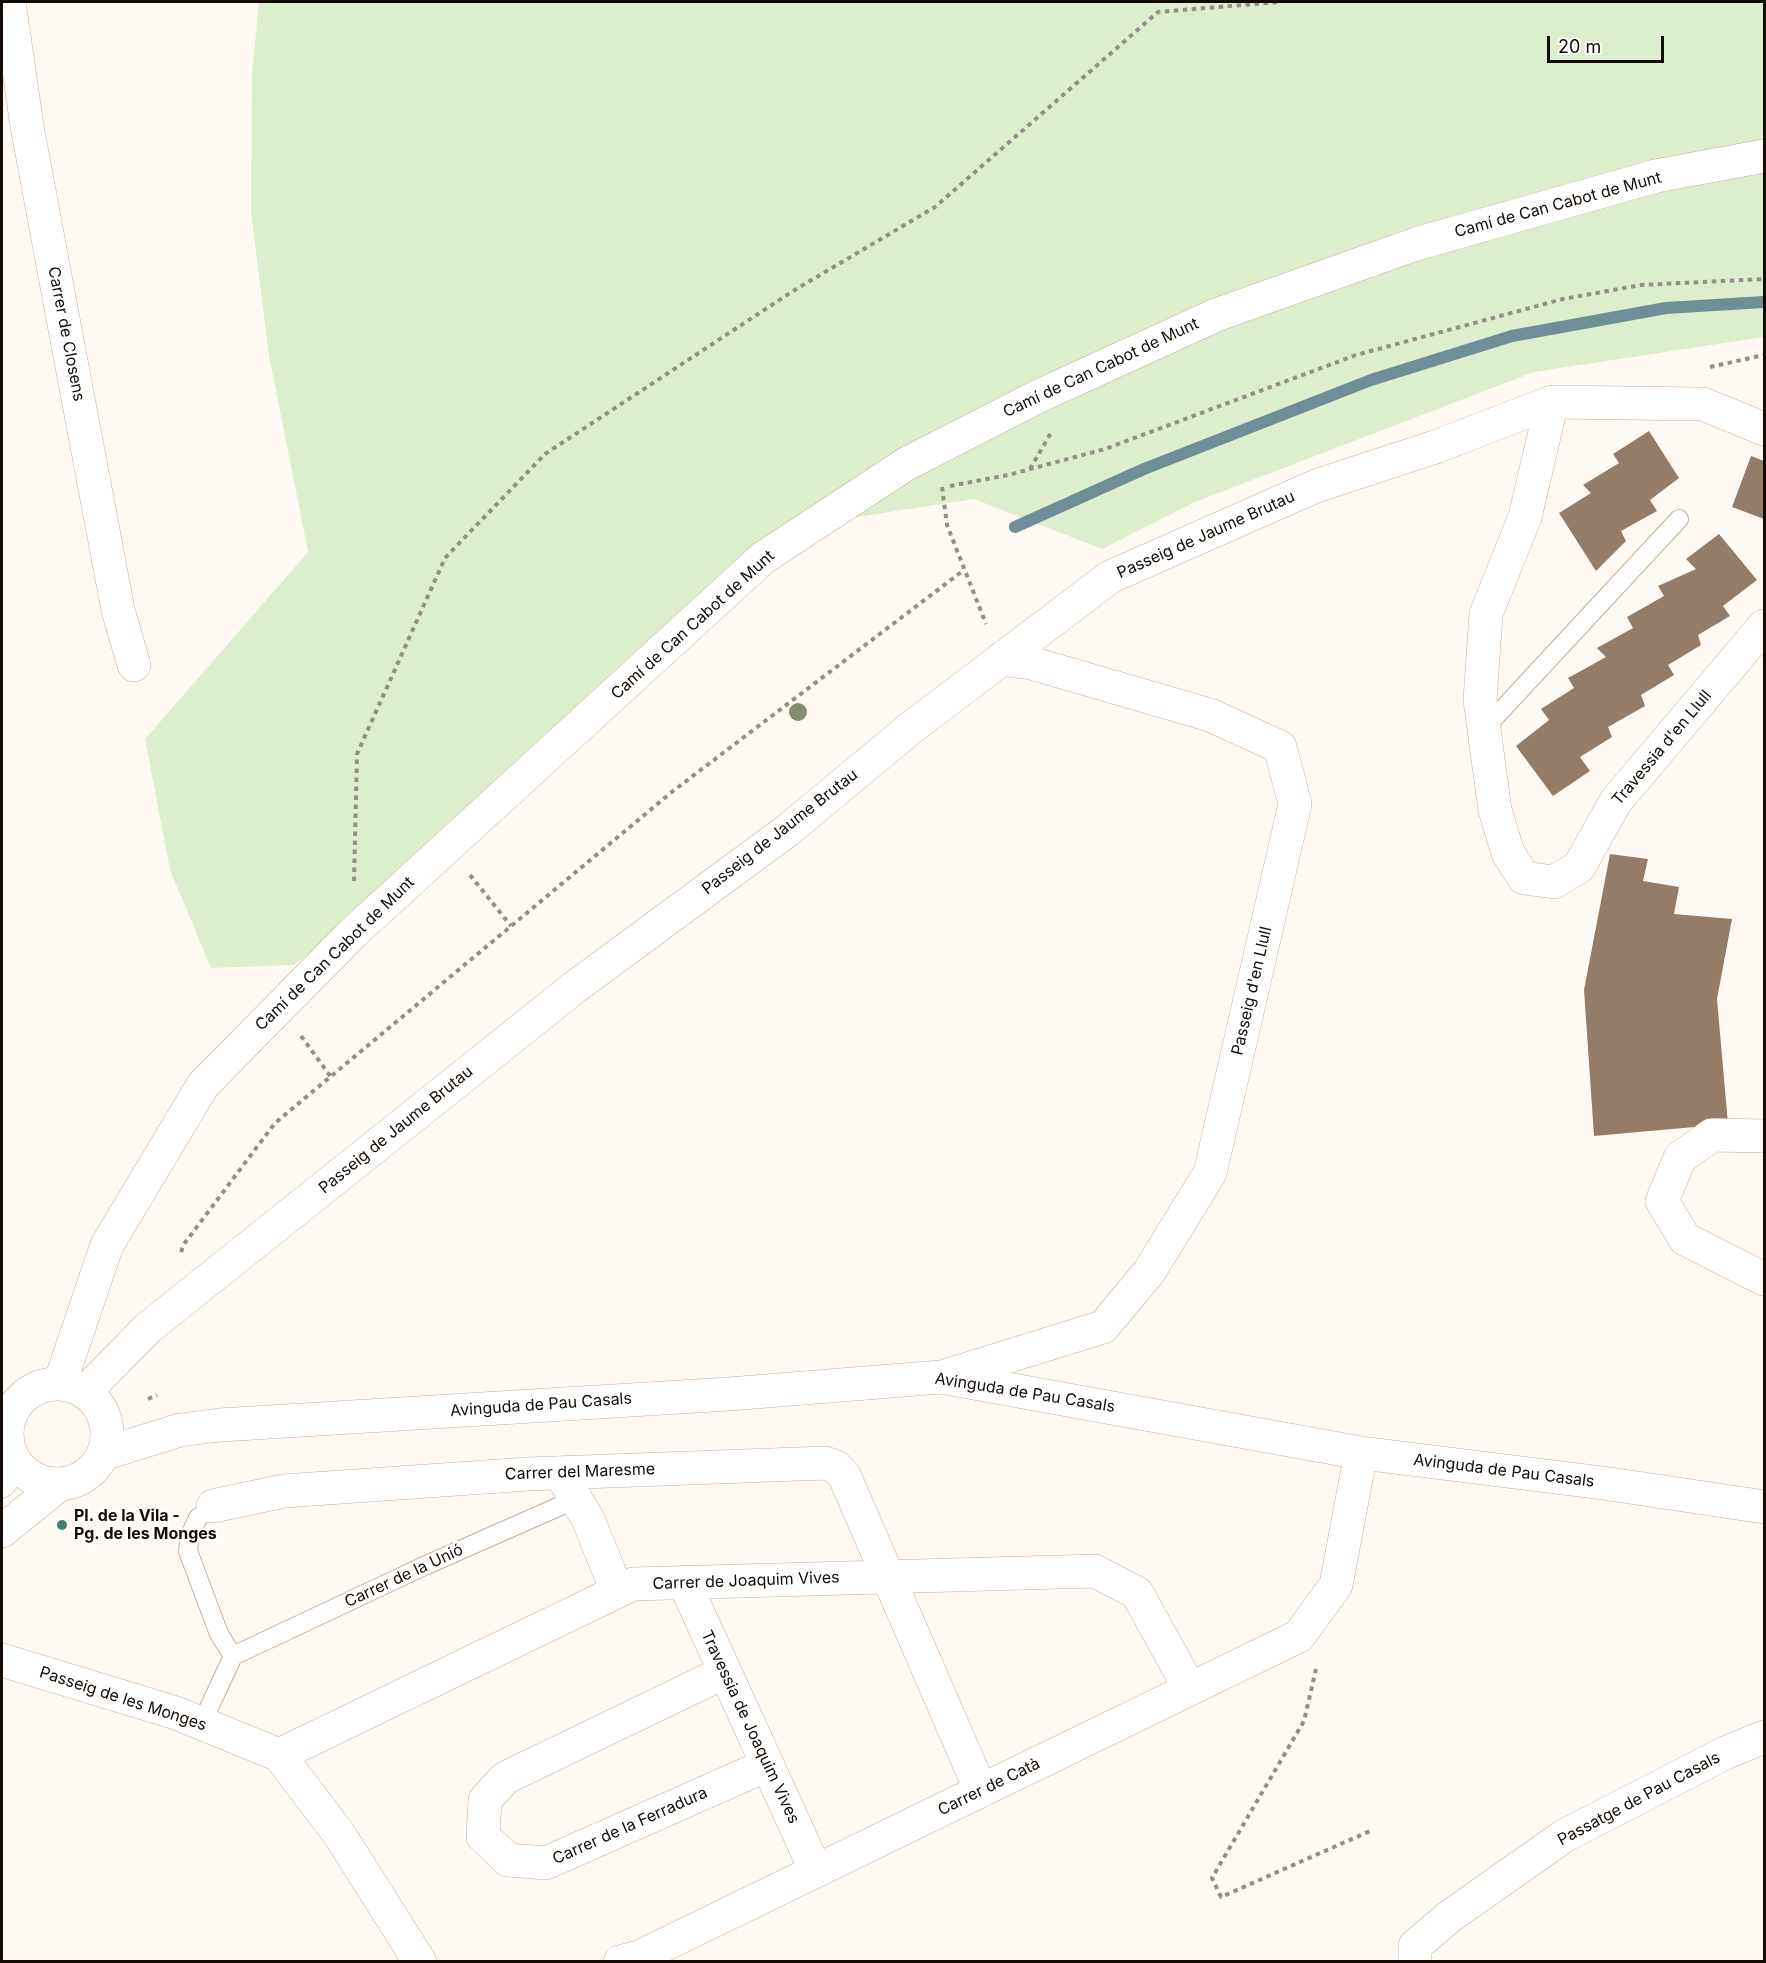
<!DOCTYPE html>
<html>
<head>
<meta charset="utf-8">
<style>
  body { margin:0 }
  #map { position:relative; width:1766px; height:1963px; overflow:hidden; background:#fff9f4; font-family:Inter,sans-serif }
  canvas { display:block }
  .frame { position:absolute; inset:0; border:3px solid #140b04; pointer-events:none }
  .scale { position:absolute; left:1547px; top:36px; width:117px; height:27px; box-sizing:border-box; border:3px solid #140b04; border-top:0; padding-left:8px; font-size:18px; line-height:21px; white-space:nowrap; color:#140b04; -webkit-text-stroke:4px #fff; paint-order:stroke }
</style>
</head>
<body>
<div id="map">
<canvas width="1766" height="1963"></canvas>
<div class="frame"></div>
<div class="scale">20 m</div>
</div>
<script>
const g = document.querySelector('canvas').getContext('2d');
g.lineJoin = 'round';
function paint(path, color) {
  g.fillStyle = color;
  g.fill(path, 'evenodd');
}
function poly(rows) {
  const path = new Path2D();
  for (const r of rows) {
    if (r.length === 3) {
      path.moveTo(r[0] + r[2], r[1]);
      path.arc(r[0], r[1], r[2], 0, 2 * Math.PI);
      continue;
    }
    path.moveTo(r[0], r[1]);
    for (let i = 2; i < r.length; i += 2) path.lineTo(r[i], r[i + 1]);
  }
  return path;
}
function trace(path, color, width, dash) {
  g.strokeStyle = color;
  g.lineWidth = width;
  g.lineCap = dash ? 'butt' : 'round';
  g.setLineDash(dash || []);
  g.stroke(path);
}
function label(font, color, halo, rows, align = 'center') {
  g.font = font + ' Inter,sans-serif';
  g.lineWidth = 5;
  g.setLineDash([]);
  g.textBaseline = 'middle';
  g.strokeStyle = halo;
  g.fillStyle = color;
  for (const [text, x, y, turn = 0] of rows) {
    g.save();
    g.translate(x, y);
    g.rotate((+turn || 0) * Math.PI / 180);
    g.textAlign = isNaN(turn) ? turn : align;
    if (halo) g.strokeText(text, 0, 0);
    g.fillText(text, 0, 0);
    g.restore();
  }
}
paint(poly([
  [259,2,1764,2,1764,337,1534,372,1195,502,1102,549,974,499,857,517,750,563,405,879,294,965,211,968,170,870,145,739,308,552,269,356,251,212,252,74]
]), '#dec');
trace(poly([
  [1015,527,1144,469,1371,380,1512,336,1666,308,1764,302]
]), '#6e8f98', 12);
paint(poly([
  [1649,431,1679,478,1650,500,1657,511,1621,531,1626,541,1596,571,1559,513,1591,493,1583,485,1619,463,1613,454],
  [1751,456,1764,461,1764,519,1732,507],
  [1719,534,1757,580,1723,606,1730,616,1698,635,1701,645,1668,665,1674,675,1641,695,1645,706,1608,727,1612,737,1580,757,1590,771,1553,796,1516,746,1549,720,1541,709,1574,688,1568,678,1606,657,1597,648,1633,628,1627,617,1664,596,1658,586,1696,569,1686,559],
  [1610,854,1648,859,1643,881,1679,887,1674,914,1732,919,1717,999,1728,1124,1594,1136,1584,990]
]), '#957c66');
const service = poly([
  [1484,729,1679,519],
  [233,1656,422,1567,576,1499],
  [202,1723,233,1656,219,1634,188,1551,190,1535,198,1518,213,1506]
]);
const pedestrian = poly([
  [2,1484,4,1482]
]);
const minor = poly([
  [9,2,27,126,61,308,118,610,134,665],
  [1552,402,1525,517,1486,614,1480,700,1495,810,1508,853,1524,878,1554,882,1579,867,1616,801,1764,626],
  [1764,1136,1712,1135,1680,1158,1662,1201,1685,1239,1764,1279],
  [948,1375,1103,1327,1149,1272,1210,1173,1295,804,1280,747,1210,715,1031,663,1001,659],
  [60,1383,107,1245,203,1085,353,933,763,558,906,464,1039,396,1216,315,1416,244,1656,176,1764,156],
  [57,1434,50],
  [85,1392,148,1328,575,987,788,830,912,727,1110,577,1316,486,1435,447,1552,402,1703,404,1764,429],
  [103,1454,180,1430,220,1425,729,1394,941,1377,1361,1453,1603,1483,1764,1507],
  [560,1473,588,1519,617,1591],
  [213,1506,284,1491,528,1474,825,1463,836,1467,844,1475,981,1791],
  [2,1531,60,1484],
  [684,1582,816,1871],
  [2,1660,176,1713,279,1755,339,1834,420,1962],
  [725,1672,505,1778,485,1800,483,1836,508,1860,546,1863,767,1765],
  [279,1755,633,1584,1095,1571,1137,1593,1190,1689],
  [620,1962,639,1957,1299,1636,1336,1585,1361,1453],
  [1415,1962,1415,1946,1449,1917,1564,1836,1725,1753,1764,1737]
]);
trace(service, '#c9ad97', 20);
trace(pedestrian, '#c9ad97', 28);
trace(minor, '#c9ad97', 34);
trace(poly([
  [1710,367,1764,355],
  [1030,469,1052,431],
  [950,486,1008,475,1105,449,1356,355,1563,299,1641,285,1764,279],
  [942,487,947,525,986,624],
  [470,875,511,926],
  [354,881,357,754,445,558,545,454,793,291,935,207,1158,12,1279,2],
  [301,1036,331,1077],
  [181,1252,184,1244,275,1123,673,791,964,570],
  [148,1399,157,1395],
  [1316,1669,1304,1721,1212,1878,1221,1897,1370,1831]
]), '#968e88', 4, [4.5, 4.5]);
trace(service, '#fff', 18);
trace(pedestrian, '#fff', 27);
trace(minor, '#fff', 33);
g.fillStyle = '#858c72';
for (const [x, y] of [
  [798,712]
]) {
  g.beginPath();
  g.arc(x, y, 9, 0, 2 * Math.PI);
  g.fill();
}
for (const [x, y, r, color] of [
  [62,1525,6,"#3d8175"]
]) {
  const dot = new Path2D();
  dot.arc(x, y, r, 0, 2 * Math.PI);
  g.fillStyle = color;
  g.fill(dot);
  trace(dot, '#fff', 2);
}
label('16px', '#140b04', '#fff', [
  ["Camí de Can Cabot de Munt",1558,205,-15],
  ["Carrer de Closens",66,334,79],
  ["Camí de Can Cabot de Munt",1101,368,-25],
  ["Passeig de Jaume Brutau",1206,535,-24],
  ["Camí de Can Cabot de Munt",693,625,-42],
  ["Travessia d'en Llull",1662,748,-50],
  ["Passeig de Jaume Brutau",780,832,-38],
  ["Camí de Can Cabot de Munt",335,954,-44],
  ["Passeig d'en Llull",1252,991,-77],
  ["Passeig de Jaume Brutau",396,1130,-39],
  ["Avinguda de Pau Casals",1025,1393,9],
  ["Avinguda de Pau Casals",541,1405,-4],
  ["Avinguda de Pau Casals",1504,1471,7],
  ["Carrer del Maresme",580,1472,-2],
  ["Carrer de la Unió",404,1576,-25],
  ["Carrer de Joaquim Vives",746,1581,-2],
  ["Passeig de les Monges",123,1699,18],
  ["Travessia de Joaquim Vives",750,1727,65],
  ["Carrer de Catà",989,1787,-26],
  ["Passatge de Pau Casals",1639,1799,-28],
  ["Carrer de la Ferradura",630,1826,-24]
]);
label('bold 16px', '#140b04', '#fff', [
  ["Pl. de la Vila -",74,1516],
  ["Pg. de les Monges",74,1534]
], 'left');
</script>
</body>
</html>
